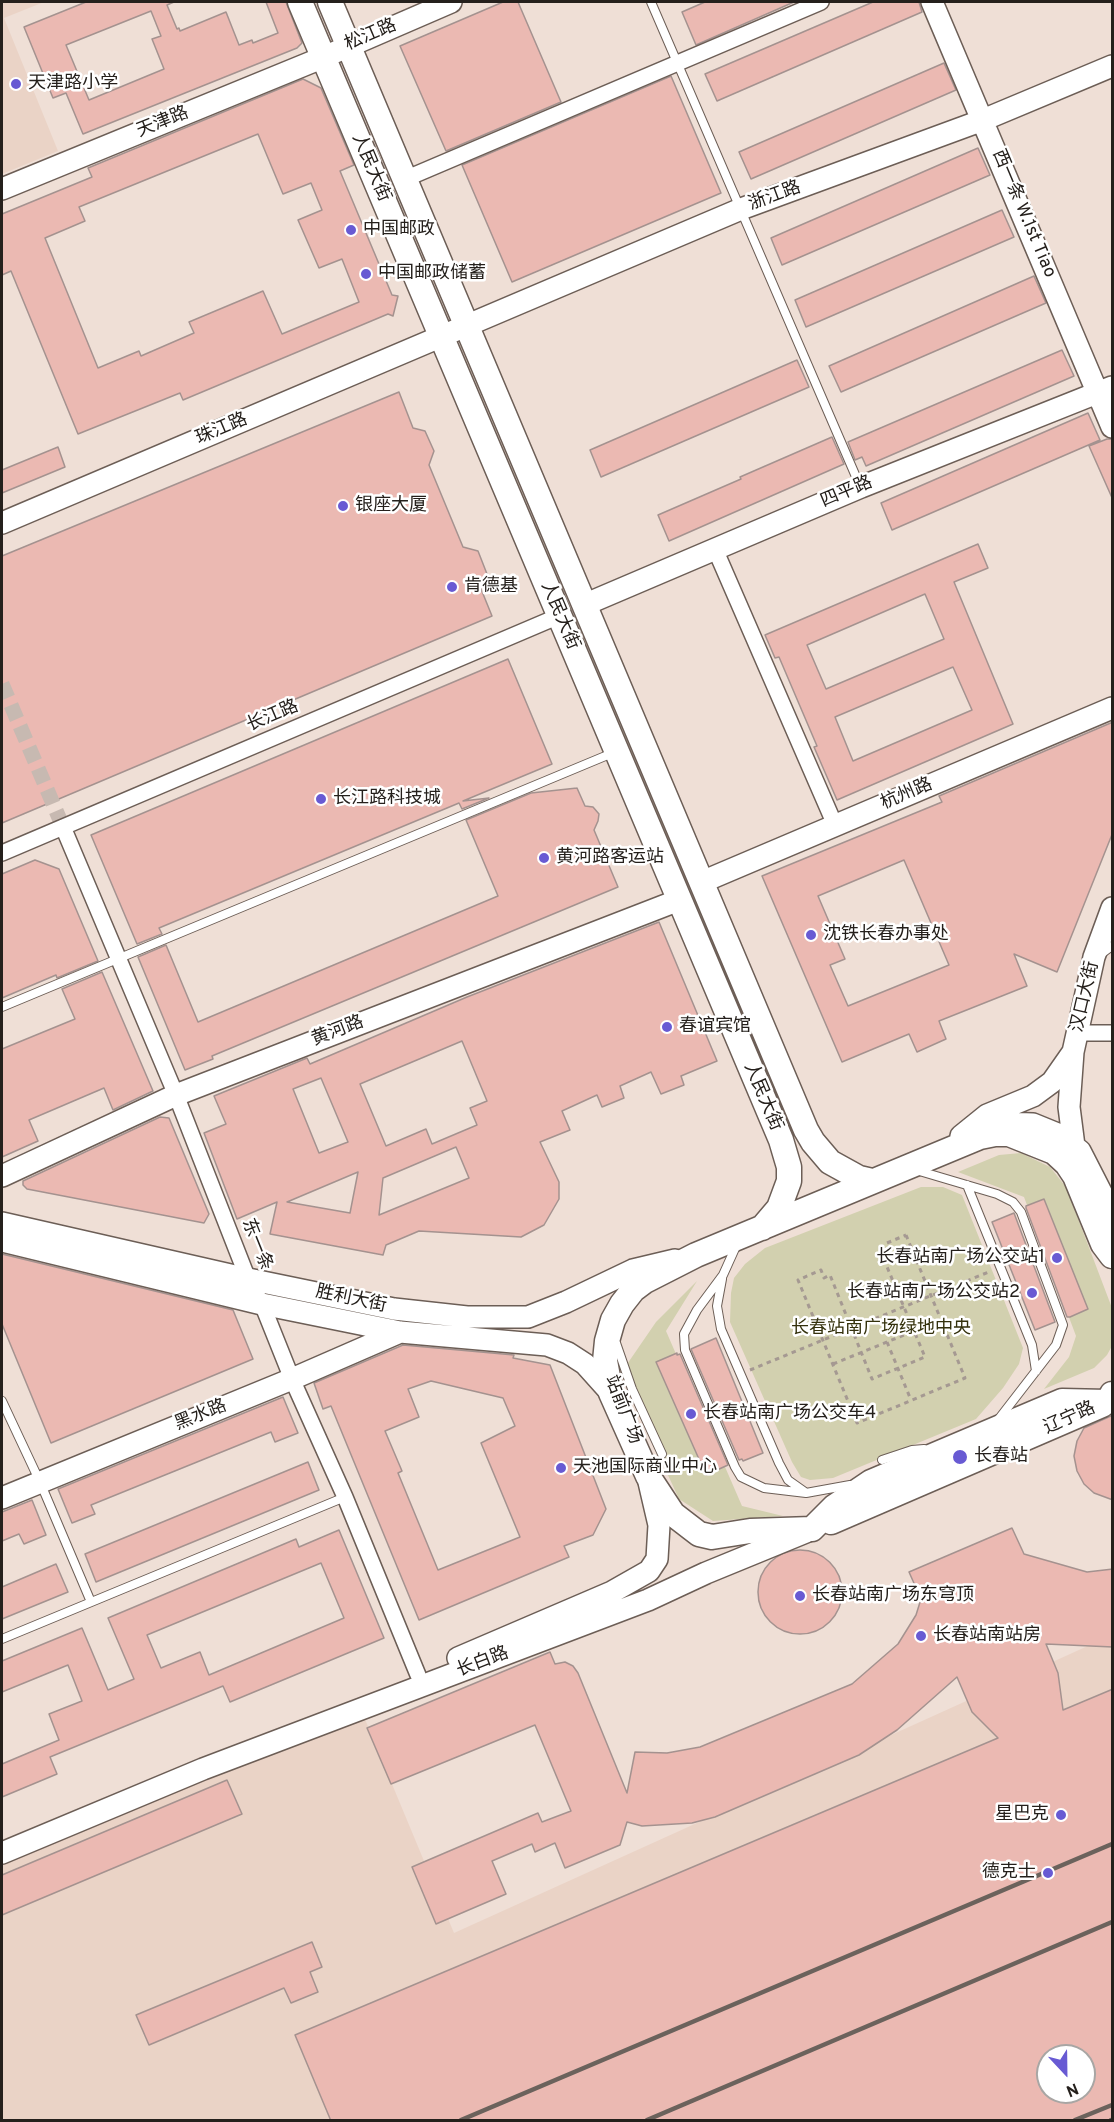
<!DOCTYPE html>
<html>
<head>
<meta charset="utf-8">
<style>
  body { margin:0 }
  #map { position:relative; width:1114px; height:2122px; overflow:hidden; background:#efdfd6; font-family:Overpass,sans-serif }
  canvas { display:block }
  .frame { position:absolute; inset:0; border:3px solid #25201c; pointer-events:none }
  .north { position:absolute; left:1036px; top:2044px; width:60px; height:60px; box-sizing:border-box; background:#fff; border:2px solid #a8a6a4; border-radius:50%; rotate:158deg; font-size:16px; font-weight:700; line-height:24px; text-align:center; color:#25201c }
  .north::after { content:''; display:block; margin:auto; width:21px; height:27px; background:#685ad3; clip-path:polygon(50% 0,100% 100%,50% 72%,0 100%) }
</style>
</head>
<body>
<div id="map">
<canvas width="1114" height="2122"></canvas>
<div class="frame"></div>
<div class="north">N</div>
</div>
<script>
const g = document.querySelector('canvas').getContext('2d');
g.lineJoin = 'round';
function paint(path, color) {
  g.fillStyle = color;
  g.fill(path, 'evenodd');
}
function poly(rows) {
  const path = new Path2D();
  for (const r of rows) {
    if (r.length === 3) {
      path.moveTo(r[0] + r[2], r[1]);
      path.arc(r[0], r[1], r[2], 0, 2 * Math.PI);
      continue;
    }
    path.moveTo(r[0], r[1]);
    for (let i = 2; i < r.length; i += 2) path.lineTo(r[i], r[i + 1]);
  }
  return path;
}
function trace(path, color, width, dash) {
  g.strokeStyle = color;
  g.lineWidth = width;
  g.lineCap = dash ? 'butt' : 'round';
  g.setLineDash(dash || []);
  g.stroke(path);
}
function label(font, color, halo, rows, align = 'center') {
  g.font = font + ' Overpass,"Noto Sans SC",sans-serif';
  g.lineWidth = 5;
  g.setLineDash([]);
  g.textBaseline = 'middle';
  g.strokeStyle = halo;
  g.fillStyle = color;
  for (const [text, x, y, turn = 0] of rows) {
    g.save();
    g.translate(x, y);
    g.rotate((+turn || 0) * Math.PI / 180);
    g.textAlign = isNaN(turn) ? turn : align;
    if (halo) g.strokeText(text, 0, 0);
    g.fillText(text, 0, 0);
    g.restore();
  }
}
paint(poly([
  [2,2,44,2,4,18,58,151,2,174],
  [1112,1635,1112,2120,2,2120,2,1862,362,1712,454,1933],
  [1048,2056,1084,2056,1084,2092,1048,2092]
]), '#ead3c6');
paint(poly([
  [1021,1153,1050,1167,1066,1187,1112,1308,1112,1346,1107,1355,1094,1368,1044,1389,1069,1357,1076,1336,1024,1197,958,1172,999,1155],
  [921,1187,943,1187,962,1195,1023,1348,1019,1364,1003,1388,976,1419,833,1478,810,1480,801,1477,792,1462,730,1322,731,1293,734,1278,745,1264,765,1248],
  [697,1281,666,1331,742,1506,783,1516,713,1521,679,1499,621,1373,656,1322]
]), '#d2d0af');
const building = poly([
  [86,2,174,2,167,5,177,29,179,28,180,31,226,12,239,45,252,40,253,43,278,33,266,2,286,2,302,43,297,48,83,134,66,93,53,98,24,27,86,2],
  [151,11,161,36,152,39,164,69,89,100,66,45,151,11],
  [503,2,518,2,561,102,446,151,400,46,503,2],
  [705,2,794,2,696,45,682,12,705,2],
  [873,2,919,2,922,12,717,101,705,74,873,2],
  [944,63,956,90,751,179,739,152,944,63],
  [671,76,721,193,512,282,462,165,671,76],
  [303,79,321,88,354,165,340,171,392,295,398,296,393,316,388,314,183,400,180,393,78,434,11,271,2,275,2,214,92,177,88,168,303,79],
  [258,134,283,194,311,183,322,210,298,220,319,268,342,259,359,302,282,334,263,291,189,322,194,333,141,356,139,351,98,368,45,238,85,221,79,207,258,134],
  [978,148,990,175,782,265,771,238,978,148],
  [1002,210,1014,237,806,327,795,300,1002,210],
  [1034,276,1046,303,841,392,829,366,1034,276],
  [1062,350,1074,376,866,466,862,457,855,460,848,442,1062,350],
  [797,360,809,387,601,477,590,450,797,360],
  [399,392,413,428,425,431,434,451,429,465,463,547,478,551,487,574,479,584,492,616,2,823,2,556,399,392],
  [1088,413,1100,440,892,530,881,503,1088,413],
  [832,437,844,464,669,541,658,515,741,479,740,477,832,437],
  [1107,439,1113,439,1113,500,1089,446,1107,439],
  [58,447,65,467,2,493,2,470,58,447],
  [978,544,988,568,954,582,1013,724,837,800,814,747,817,746,779,657,775,658,765,635,978,544],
  [925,594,944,639,826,689,807,645,925,594],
  [953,667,972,710,853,761,835,717,953,667],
  [508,659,552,764,463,801,489,798,462,809,459,803,159,928,162,934,137,944,91,835,508,659],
  [1113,722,1113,832,1057,972,1014,954,1027,986,939,1021,946,1039,917,1052,909,1034,842,1062,762,876,942,802,939,796,1113,722],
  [904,860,949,965,848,1006,830,965,845,959,818,896,904,860],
  [577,788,585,806,593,807,599,814,598,821,594,830,618,887,212,1056,213,1059,185,1070,138,957,166,945,198,1022,498,896,466,820,531,793,577,788],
  [35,860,59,869,98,961,57,978,56,975,2,998,2,874,35,860],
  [659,922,717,1061,681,1076,684,1085,661,1094,651,1072,620,1086,624,1098,602,1107,597,1095,562,1111,570,1130,540,1142,559,1182,559,1199,544,1225,521,1237,419,1231,386,1245,383,1255,270,1234,277,1202,237,1219,204,1133,226,1124,214,1096,307,1058,310,1064,467,997,659,922],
  [462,1041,487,1101,470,1108,477,1125,432,1144,426,1129,386,1146,360,1084,462,1041],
  [321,1078,348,1142,319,1153,293,1089,321,1078],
  [456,1147,469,1178,379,1215,383,1178,456,1147],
  [358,1172,350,1213,287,1202,358,1172],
  [102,972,153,1091,113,1110,104,1088,29,1120,38,1141,2,1157,2,1049,75,1019,62,989,102,972],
  [160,1117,169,1118,209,1214,204,1223,27,1189,23,1185,23,1181,160,1117],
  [1044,1199,1088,1309,1070,1317,1067,1317,1026,1208,1026,1206,1044,1199],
  [1014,1213,1055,1322,1035,1330,992,1222,1014,1213],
  [2,1254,233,1310,253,1359,51,1443,2,1324,2,1254],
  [716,1338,763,1453,743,1461,742,1459,739,1460,691,1349,716,1338],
  [403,1345,514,1355,513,1358,550,1365,606,1509,593,1535,564,1546,569,1557,419,1620,331,1406,323,1409,314,1383,403,1345],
  [431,1381,503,1398,515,1426,481,1443,520,1537,438,1570,398,1473,402,1471,385,1431,419,1417,408,1389,431,1381],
  [677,1353,677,1355,680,1354,728,1465,706,1475,656,1362,677,1353],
  [283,1397,298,1433,275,1442,271,1432,91,1505,95,1514,72,1523,58,1489,283,1397],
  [1113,1415,1113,1500,1094,1493,1084,1484,1077,1471,1074,1456,1077,1441,1084,1428,1113,1415],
  [308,1462,319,1490,96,1582,85,1554,308,1462],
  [32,1500,46,1535,24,1544,19,1534,2,1541,2,1512,32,1500],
  [1012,1528,1024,1554,1087,1572,1113,1569,1113,1647,1046,1644,1058,1673,1063,1710,1113,1689,1113,2121,331,2121,295,2035,998,1738,972,1712,957,1677,897,1730,859,1755,715,1817,692,1823,642,1826,627,1822,620,1845,565,1868,555,1843,535,1852,532,1844,492,1861,506,1894,436,1924,412,1867,538,1813,542,1822,571,1811,535,1725,391,1784,367,1728,550,1652,555,1664,565,1662,573,1666,578,1673,627,1793,635,1752,667,1753,700,1747,852,1684,898,1644,916,1615,921,1599,909,1572,1012,1528],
  [1048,2056,1084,2056,1084,2092,1048,2092,1048,2056],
  [339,1530,384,1638,230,1702,223,1686,50,1757,57,1774,2,1797,2,1764,59,1740,49,1714,82,1701,68,1665,2,1692,2,1661,82,1628,108,1690,134,1679,108,1618,296,1539,299,1547,339,1530],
  [321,1563,344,1618,209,1675,200,1652,161,1668,147,1635,321,1563],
  [800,1592,42],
  [56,1564,68,1592,2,1619,2,1587,56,1564],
  [227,1780,242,1814,2,1915,2,1875,227,1780],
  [312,1942,322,1967,310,1972,318,1992,291,2003,284,1988,149,2045,136,2015,312,1942]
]);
paint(building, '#ebb9b2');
trace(building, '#a4928f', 1.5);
trace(poly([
  [2,684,63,827]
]), '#c7b9b1', 15, [15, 8]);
const lane = poly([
  [651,2,860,486],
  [1101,954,1112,946],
  [2,1007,615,752],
  [916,1170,997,1194,1013,1202,1021,1212,1063,1325,1056,1345,998,1420],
  [967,1185,1032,1345,1036,1371],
  [737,1244,723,1275,697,1310,684,1334,685,1350,735,1467,741,1477,764,1488,806,1493,850,1485],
  [722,1279,717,1306,721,1329,779,1463,788,1480,805,1492],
  [616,1343,632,1389,662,1454],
  [2,1401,40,1482,91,1602],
  [882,1460,912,1450,924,1449],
  [2,1639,345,1497]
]);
const street = poly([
  [405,179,821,2],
  [715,549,835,825],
  [63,827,176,1095,248,1279,262,1304,292,1379,345,1497,418,1675],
  [2,853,559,616],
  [1078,1033,1112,1033]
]);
const secondary = poly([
  [932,2,1112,427],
  [2,189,324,57,451,2],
  [2,523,741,209,983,120,1112,66],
  [584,605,861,487,1112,387],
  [702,882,1112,708],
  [1073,1052,1094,957,1112,908],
  [987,1127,1004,1123,1033,1124,1060,1135,1080,1151,1102,1194,1112,1222],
  [961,1136,987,1115,1033,1096,1052,1082,1073,1052,1069,1107,1074,1146],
  [2,1176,176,1095,679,900],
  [2,1223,248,1279,394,1309,467,1317,528,1317,566,1302,633,1270,675,1260],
  [2,1241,262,1304,400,1332,547,1345,568,1353,585,1364,611,1393],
  [2,1498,292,1379,400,1332],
  [458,1658,612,1592,649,1571,657,1559,659,1525,649,1482],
  [2,1853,203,1769,648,1600,706,1573,806,1532]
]);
const primary = poly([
  [300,2,781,1140,789,1167,789,1181,779,1208,762,1228],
  [330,2,806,1130,813,1142,830,1162,859,1178,872,1181],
  [1112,1256,1103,1244,1075,1176,1067,1164,1054,1152,1009,1134,995,1134,980,1137,696,1255,645,1281,633,1290,622,1304,613,1320,607,1341,605,1361,611,1393,648,1476,673,1514,699,1534,712,1537,750,1531,812,1529,834,1507,871,1482,1062,1401,1108,1402,1112,1394],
  [831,1522,1102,1405]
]);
trace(lane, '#6c5e56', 10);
trace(street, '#6c5e56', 18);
trace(secondary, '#6c5e56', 24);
trace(primary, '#6c5e56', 27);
trace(poly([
  [906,1235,965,1378,857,1423,798,1280,821,1270,824,1278,830,1275,872,1379,925,1357,882,1255,890,1252,887,1243,906,1235],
  [887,1342,911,1400],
  [833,1364,941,1320],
  [750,1370,991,1271]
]), '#a59992', 3, [4.5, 4.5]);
trace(lane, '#fff', 8);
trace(street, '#fff', 15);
trace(secondary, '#fff', 21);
trace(primary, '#fff', 24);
trace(poly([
  [461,2120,1112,1844],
  [647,2120,1112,1922],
  [1075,2120,1112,2105],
  [1111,2120,1112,2120]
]), '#6b625c', 4.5);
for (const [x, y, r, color] of [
  [16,84,6,"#685ad3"],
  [351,230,6,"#685ad3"],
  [366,274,6,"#685ad3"],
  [343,506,6,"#685ad3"],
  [452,587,6,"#685ad3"],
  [321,799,6,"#685ad3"],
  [544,858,6,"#685ad3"],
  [811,935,6,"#685ad3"],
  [667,1027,6,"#685ad3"],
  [1057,1258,6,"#685ad3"],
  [1032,1293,6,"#685ad3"],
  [691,1414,6,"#685ad3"],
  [960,1457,8,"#685ad3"],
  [561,1468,6,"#685ad3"],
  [800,1596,6,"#685ad3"],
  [921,1636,6,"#685ad3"],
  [1061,1815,6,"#685ad3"],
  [1048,1873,6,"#685ad3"]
]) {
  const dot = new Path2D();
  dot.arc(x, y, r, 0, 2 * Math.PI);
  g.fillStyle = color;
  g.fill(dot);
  trace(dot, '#fff', 2);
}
label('18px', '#25201c', '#fff', [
  ["松江路",371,36,-23],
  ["天津路",163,123,-22],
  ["人民大街",370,168,67],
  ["浙江路",775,197,-20],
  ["西一条 W.1st Tiao",1023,214,67],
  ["珠江路",222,430,-23],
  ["四平路",847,493,-23],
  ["人民大街",559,616,67],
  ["长江路",273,717,-23],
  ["杭州路",907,795,-23],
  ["汉口大街",1086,997,-77],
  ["黄河路",338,1032,-21],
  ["人民大街",762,1097,67],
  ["东一条",256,1245,68],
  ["胜利大街",351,1300,12],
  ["站前广场",622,1410,69],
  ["黑水路",201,1416,-22],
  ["辽宁路",1070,1419,-24],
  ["长白路",483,1663,-21]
]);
label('18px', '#25201c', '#fff', [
  ["天津路小学",28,84],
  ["中国邮政",363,230],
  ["中国邮政储蓄",378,274],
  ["银座大厦",355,506],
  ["肯德基",464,587],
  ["长江路科技城",333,799],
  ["黄河路客运站",556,858],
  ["沈铁长春办事处",823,935],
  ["春谊宾馆",679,1027],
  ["长春站南广场公交站1",1045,1258,"right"],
  ["长春站南广场公交站2",1020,1293,"right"],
  ["长春站南广场公交车4",703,1414],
  ["长春站",974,1457],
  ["天池国际商业中心",573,1468],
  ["长春站南广场东穹顶",812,1596],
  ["长春站南站房",933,1636],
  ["星巴克",1049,1815,"right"],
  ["德克士",1036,1873,"right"]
], 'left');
label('18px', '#34310d', '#fff', [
  ["长春站南广场绿地中央",881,1329]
]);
</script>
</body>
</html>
